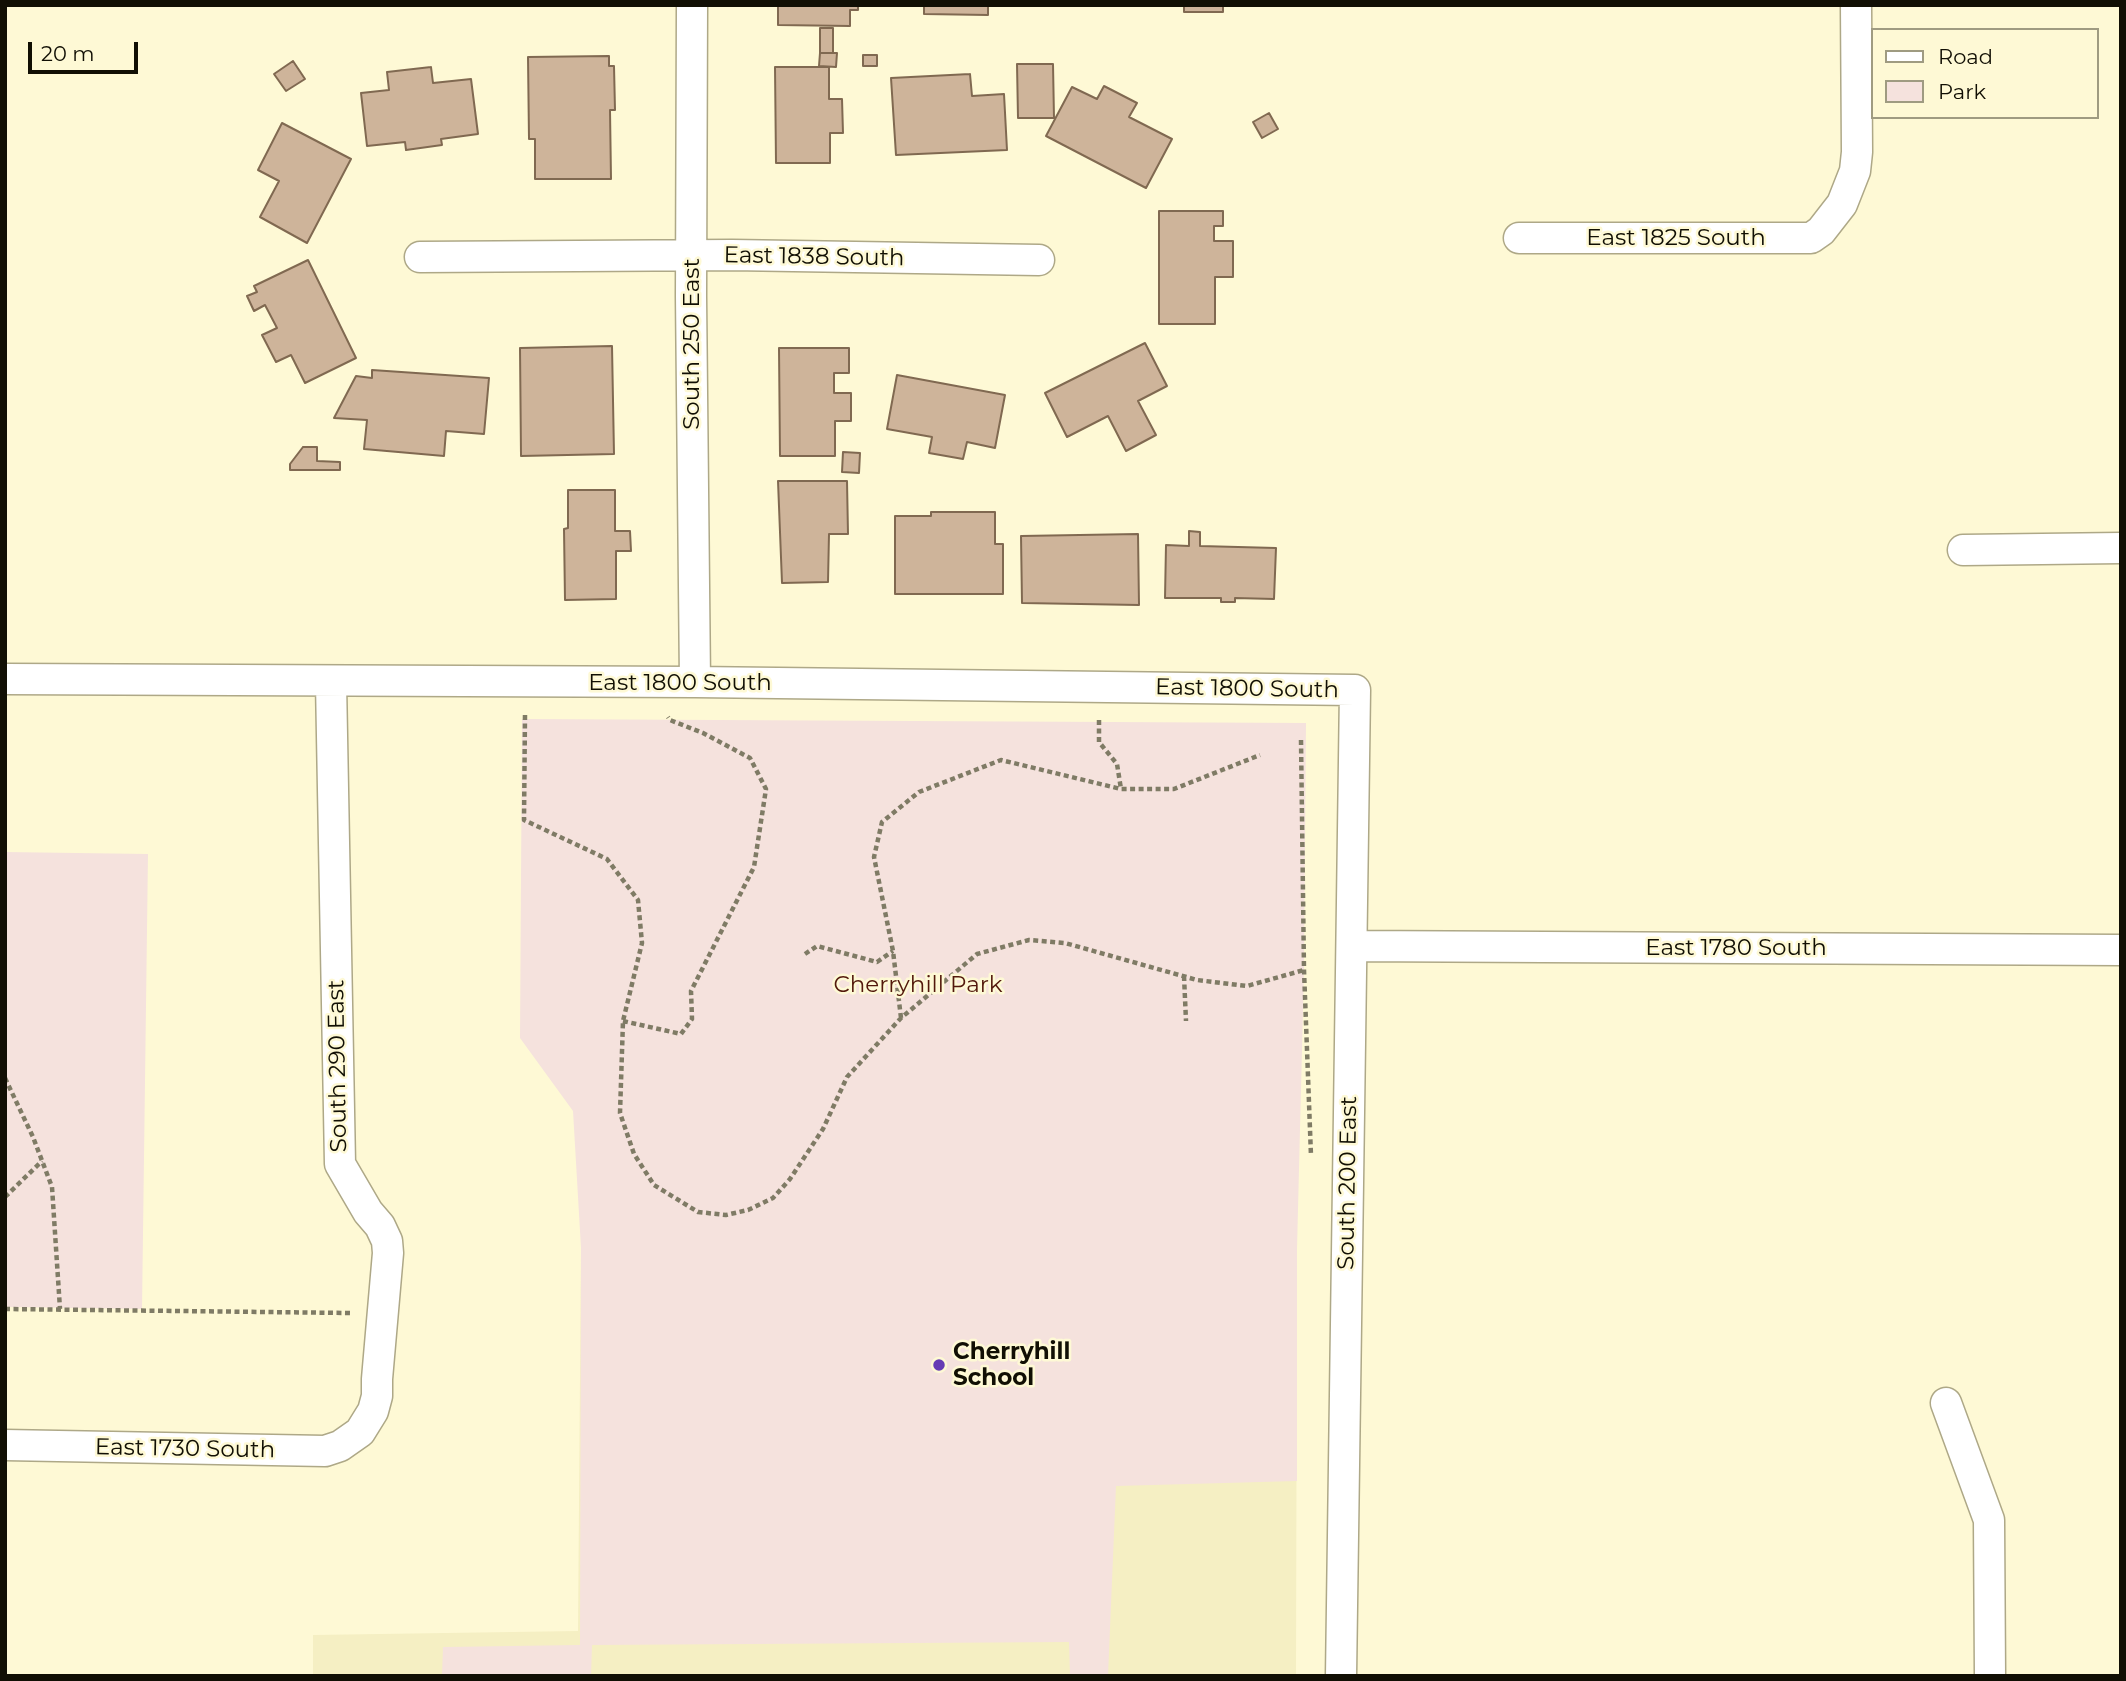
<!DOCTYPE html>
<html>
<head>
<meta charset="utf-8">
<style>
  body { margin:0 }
  #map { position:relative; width:2126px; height:1681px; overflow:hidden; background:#fef9d5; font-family:Montserrat,sans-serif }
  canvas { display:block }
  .frame { position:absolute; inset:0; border:7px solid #110f04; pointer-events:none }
  .legend { position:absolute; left:1871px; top:28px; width:228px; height:91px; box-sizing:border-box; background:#fef9d5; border:2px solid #9f9b81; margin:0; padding:9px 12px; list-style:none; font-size:21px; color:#110f04 }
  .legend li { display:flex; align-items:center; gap:14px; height:35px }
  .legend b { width:35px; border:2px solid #9f9b81 }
  .scale { position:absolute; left:28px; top:42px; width:110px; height:32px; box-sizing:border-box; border:4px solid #110f04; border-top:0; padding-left:9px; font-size:21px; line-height:24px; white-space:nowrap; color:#110f04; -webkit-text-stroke:5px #fef9d5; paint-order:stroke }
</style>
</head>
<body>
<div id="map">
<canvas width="2126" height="1681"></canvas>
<div class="frame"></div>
<ul class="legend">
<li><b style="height:9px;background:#fff"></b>Road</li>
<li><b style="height:19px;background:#f5e2dd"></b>Park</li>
</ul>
<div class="scale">20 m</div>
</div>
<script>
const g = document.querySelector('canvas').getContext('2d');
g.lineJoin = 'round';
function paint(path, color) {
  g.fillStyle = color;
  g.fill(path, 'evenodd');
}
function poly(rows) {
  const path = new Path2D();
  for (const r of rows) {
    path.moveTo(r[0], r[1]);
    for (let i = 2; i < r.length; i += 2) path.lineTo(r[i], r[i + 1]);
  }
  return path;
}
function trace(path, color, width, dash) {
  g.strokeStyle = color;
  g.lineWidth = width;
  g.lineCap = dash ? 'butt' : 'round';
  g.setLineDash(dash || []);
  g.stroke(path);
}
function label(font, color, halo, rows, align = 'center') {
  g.font = font + ' Montserrat,sans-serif';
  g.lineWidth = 5;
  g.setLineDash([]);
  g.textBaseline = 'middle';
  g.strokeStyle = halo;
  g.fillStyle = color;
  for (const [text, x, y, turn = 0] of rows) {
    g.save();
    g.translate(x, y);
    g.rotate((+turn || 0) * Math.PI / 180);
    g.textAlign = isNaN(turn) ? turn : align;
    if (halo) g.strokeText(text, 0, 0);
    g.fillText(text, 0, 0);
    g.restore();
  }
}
paint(poly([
  [581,1248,1297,1249,1296,1676,313,1676,313,1635,578,1631]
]), '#f5efc3');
paint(poly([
  [522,719,1306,723,1304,970,1297,1249,1297,1481,1116,1486,1108,1676,1070,1676,1069,1642,592,1645,591,1676,442,1676,443,1647,580,1645,581,1248,573,1111,520,1038],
  [5,852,148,854,142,1309,5,1307]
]), '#f5e2dd');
const building = poly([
  [778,5,858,5,858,10,850,10,850,26,778,25,778,5],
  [924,5,988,5,988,15,924,14,924,5],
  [1184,5,1223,5,1223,12,1184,12,1184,5],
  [820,28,833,28,833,53,820,53,820,28],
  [820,53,837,53,836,67,819,66,820,53],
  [863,55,877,55,877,66,863,66,863,55],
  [609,56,609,66,614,66,615,110,610,110,611,179,535,179,535,139,529,139,528,57,609,56],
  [293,61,305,79,286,91,274,74,293,61],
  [1017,64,1053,64,1054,118,1018,118,1017,64],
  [431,67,433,83,471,79,478,134,441,139,442,145,406,150,405,142,367,146,361,93,389,90,387,72,431,67],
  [775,67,829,67,829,99,842,99,843,133,830,133,830,163,776,163,775,67],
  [970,74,972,96,1004,94,1007,150,896,155,891,78,970,74],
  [1104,86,1137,103,1129,117,1172,139,1146,188,1046,136,1072,87,1097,99,1104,86],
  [1269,113,1278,129,1262,138,1253,122,1269,113],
  [282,123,351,159,307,243,260,217,279,181,258,170,282,123],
  [1159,211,1223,211,1223,226,1214,226,1214,241,1233,241,1233,277,1215,277,1215,324,1159,324,1159,211],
  [308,260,356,358,305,383,291,355,276,362,262,335,277,328,265,305,254,311,247,296,257,292,254,286,308,260],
  [1145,343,1167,386,1138,401,1156,435,1126,451,1108,416,1067,437,1045,393,1145,343],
  [612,346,614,454,521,456,520,348,612,346],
  [779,348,849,348,849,373,834,373,834,393,851,393,851,421,835,421,835,456,780,456,779,348],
  [372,370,489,378,484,434,446,431,444,456,364,449,367,420,334,418,356,376,372,378,372,370],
  [897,375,1005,395,995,448,967,442,963,459,929,453,932,437,887,429,897,375],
  [303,447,317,447,317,461,340,462,340,470,290,470,290,464,303,447],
  [843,452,860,453,859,473,842,472,843,452],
  [778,481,847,481,848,534,829,534,828,582,782,583,778,481],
  [568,490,615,490,615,531,630,531,631,551,616,551,616,599,565,600,564,529,568,528,568,490],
  [931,512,995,512,995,544,1003,544,1003,594,895,594,895,516,931,516,931,512],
  [1189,531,1200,532,1200,546,1276,548,1274,599,1235,598,1235,602,1221,602,1221,598,1165,598,1166,545,1189,546,1189,531],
  [1138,534,1139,605,1022,603,1021,536,1138,534]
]);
paint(building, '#ceb49a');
trace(building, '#806951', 2);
const minor = poly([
  [692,5,691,296,695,682],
  [1519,238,1811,238,1821,231,1842,204,1855,171,1857,152,1856,5],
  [420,257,732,255,1039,260],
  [1963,550,2121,548],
  [5,679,695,682,1355,690,1341,1676],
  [1352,946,2121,950],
  [1946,1403,1989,1520,1990,1676],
  [5,1445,325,1451,340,1446,360,1432,373,1411,377,1396,377,1379,388,1253,387,1241,380,1226,368,1212,340,1164,331,682]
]);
trace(minor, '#aea887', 33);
trace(poly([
  [525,715,524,820,607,859,638,900,642,943,623,1021,620,1113,634,1154,654,1185,698,1212,726,1215,748,1210,773,1198,790,1179,823,1129,847,1077,901,1018,977,954,1029,940,1065,943,1197,980,1247,986,1304,970],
  [1099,720,1099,742,1117,764,1121,789],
  [1301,740,1304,970,1311,1156],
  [805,954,817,946,877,962,893,951],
  [1184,976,1186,1021],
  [901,1018,893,951,874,857,882,822,919,792,1001,760,1121,789,1174,789,1260,755],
  [623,1021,681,1034,692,1019,691,991,754,867,766,789,750,758,703,733,670,720,668,717],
  [5,1078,33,1137,52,1187,60,1309],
  [5,1197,42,1161],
  [5,1309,351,1313]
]), '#7f7b65', 4.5, [5, 3.5]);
trace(minor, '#fff', 30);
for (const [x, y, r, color] of [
  [939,1365,7,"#663cb4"]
]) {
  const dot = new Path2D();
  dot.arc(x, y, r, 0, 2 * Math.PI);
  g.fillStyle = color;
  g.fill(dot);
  trace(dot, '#fef9d5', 2.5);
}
label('23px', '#110f04', '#fef9d5', [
  ["East 1825 South",1676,238],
  ["East 1838 South",814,257,1],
  ["South 250 East",692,344,-90],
  ["East 1800 South",680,683],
  ["East 1800 South",1247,689,1],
  ["East 1780 South",1736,948],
  ["South 290 East",338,1066,-91],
  ["South 200 East",1348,1183,-89],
  ["East 1730 South",185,1449,1]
]);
label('23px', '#52180b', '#fef9d5', [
  ["Cherryhill Park",918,985]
]);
label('bold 23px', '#110f04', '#fef9d5', [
  ["Cherryhill",953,1352],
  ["School",953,1378]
], 'left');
</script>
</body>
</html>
